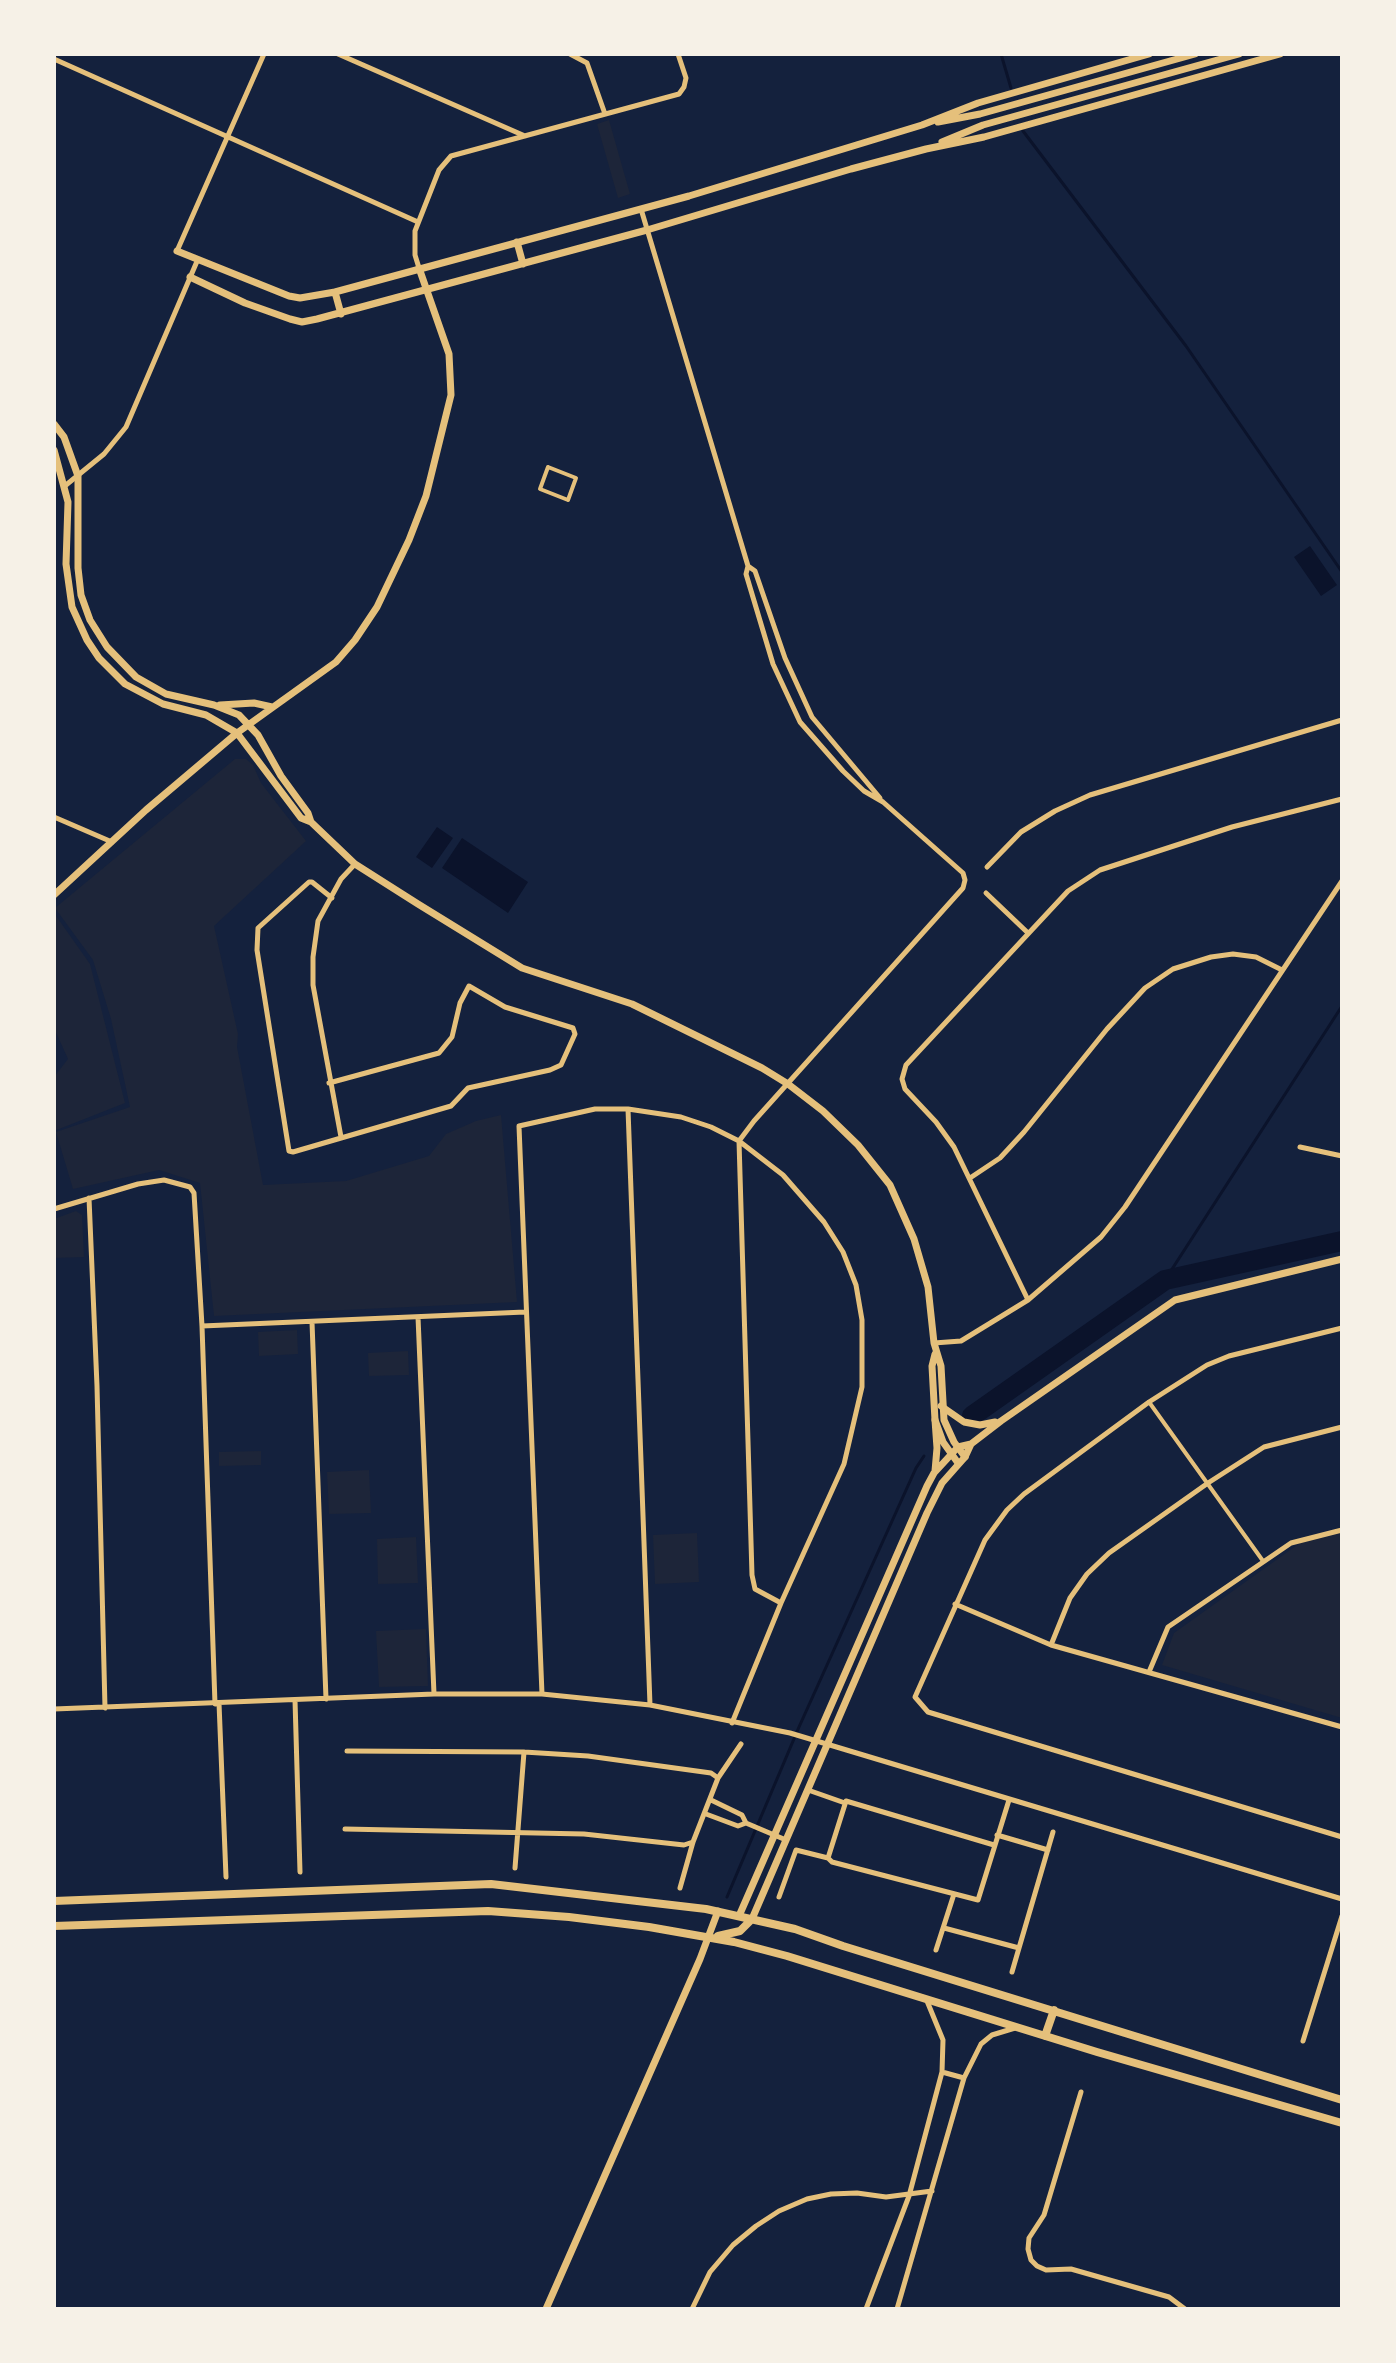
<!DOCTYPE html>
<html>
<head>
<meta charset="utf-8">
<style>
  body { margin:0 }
  #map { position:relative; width:1396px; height:2363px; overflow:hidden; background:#14213d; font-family:Barlow,sans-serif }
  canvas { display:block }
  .frame { position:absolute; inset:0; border:56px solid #f6f1e7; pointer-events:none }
</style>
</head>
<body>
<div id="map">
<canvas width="1396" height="2363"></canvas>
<div class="frame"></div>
</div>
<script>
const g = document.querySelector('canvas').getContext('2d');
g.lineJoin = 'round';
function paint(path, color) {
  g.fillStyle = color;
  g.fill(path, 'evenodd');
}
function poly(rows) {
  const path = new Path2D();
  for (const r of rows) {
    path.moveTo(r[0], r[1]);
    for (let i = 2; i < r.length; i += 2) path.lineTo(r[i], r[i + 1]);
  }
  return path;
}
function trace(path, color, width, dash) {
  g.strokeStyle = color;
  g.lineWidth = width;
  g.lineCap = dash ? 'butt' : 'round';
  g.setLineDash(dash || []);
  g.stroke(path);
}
paint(poly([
  [609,120,630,194,618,198,597,124],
  [235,759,246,759,253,765,261,783,306,841,214,926,238,1034,237,1047,263,1185,346,1181,429,1156,446,1134,476,1121,501,1115,517,1302,214,1316,200,1183,159,1170,73,1189,56,1132,130,1107,111,1019,93,960,55,908],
  [54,913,90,964,125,1103,54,1131,54,1077,68,1059,54,1028],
  [76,1211,82,1215,84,1257,54,1258,54,1219],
  [297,1330,298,1354,259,1356,258,1332],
  [408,1351,409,1375,369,1376,368,1353],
  [261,1451,261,1465,219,1466,219,1452],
  [369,1470,371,1513,329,1514,327,1472],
  [697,1533,699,1582,655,1584,653,1535],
  [1342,1533,1342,1718,1162,1665,1174,1633,1300,1543],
  [416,1537,418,1583,378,1584,377,1539],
  [426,1629,428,1686,379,1687,376,1631]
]), '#1d2539');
paint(poly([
  [1310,546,1337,585,1321,596,1294,557],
  [437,827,453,838,432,868,416,857],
  [462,838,528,882,508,913,442,868]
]), '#0b132b');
trace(poly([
  [1001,54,1011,88],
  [1023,131,1186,346,1342,572],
  [1165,1280,1342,1006],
  [727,1897,799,1727,916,1468,924,1456]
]), '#0b132b', 3);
trace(poly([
  [972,1416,1165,1280,1342,1241]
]), '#0b132b', 20);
trace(poly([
  [548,467,576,478,568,500,540,489,548,467],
  [1149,1402,1263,1561]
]), '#e5c07b', 4);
trace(poly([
  [338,54,525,136],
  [570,54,587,63,605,114],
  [54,59,418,222],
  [641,209,748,566,746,574,773,664,800,722,843,771,864,791,883,802,963,873,965,880,963,888,754,1121,739,1141,752,1575,755,1589,781,1603],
  [177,251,264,54],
  [419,268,415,255,415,231,439,170,451,156,679,94,684,87,686,78,678,54],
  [66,485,104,454,126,427,198,259],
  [748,566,755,571,785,658,812,717,880,798],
  [54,817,112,842],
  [987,867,1021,832,1055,811,1090,795,1342,720],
  [986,893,1028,933],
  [329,1083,439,1053,452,1037,460,1003,469,986,505,1007,573,1028,575,1034,561,1065,550,1070,468,1088,451,1106,293,1152,289,1151,257,950,258,928,309,882,312,882,332,898],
  [628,1109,650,1705],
  [341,1137,313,985,313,957,318,921,341,879,355,864],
  [1300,1147,1342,1156],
  [970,1178,1000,1158,1024,1132,1107,1029,1145,988,1173,969,1211,957,1233,954,1256,957,1282,970],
  [89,1198,97,1386,105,1708],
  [54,1209,138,1184,164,1180,190,1187,194,1193,202,1326,215,1704],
  [1028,1300,954,1147,936,1122,905,1089,902,1079,906,1065,1068,891,1100,870,1232,827,1342,799],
  [418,1317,434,1694],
  [312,1322,326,1699],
  [202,1326,525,1312],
  [1342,1328,1229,1356,1207,1365,1149,1402,1024,1494,1007,1510,985,1540,915,1697,928,1712,1342,1837],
  [934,1343,961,1341,1028,1300,1101,1237,1125,1207,1342,881],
  [955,1604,1051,1645,1342,1727],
  [1051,1645,1070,1598,1087,1574,1109,1553,1208,1483,1264,1447,1342,1427],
  [1149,1672,1168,1627,1291,1543,1342,1530],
  [542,1694,519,1126,595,1109,628,1109,681,1117,711,1127,739,1141,783,1175,824,1222,843,1252,856,1285,862,1320,862,1387,844,1464,781,1603,732,1723],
  [295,1700,300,1872],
  [219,1703,226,1877],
  [54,1709,434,1694,542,1694,650,1705,790,1733,1342,1899],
  [347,1751,524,1752,588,1756,711,1773,718,1778],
  [808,1790,845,1803],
  [711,1800,742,1815,746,1823,786,1840],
  [706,1814,738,1826,746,1823],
  [345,1829,584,1834,684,1845,693,1842],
  [997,1835,1048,1850],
  [994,1845,846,1801,828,1858,832,1862,978,1900,1009,1800],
  [515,1868,524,1752],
  [680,1888,693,1842,718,1778,741,1744],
  [779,1897,796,1850,828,1858],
  [944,1928,1019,1948,1053,1832],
  [936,1950,954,1894],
  [1012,1972,1019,1948],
  [1303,2041,1342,1916],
  [942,2072,964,2078],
  [1081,2092,1044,2215,1029,2238,1028,2249,1031,2260,1037,2266,1046,2270,1071,2269,1169,2297,1185,2309],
  [692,2309,710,2272,733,2245,756,2226,779,2211,807,2199,831,2194,857,2193,886,2197,932,2191],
  [866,2309,909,2196,942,2072,943,2040,927,2001],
  [897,2309,964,2078,981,2044,992,2035,1015,2028]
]), '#e5c07b', 5);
trace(poly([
  [54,424,64,437,78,476,78,568,81,595,90,620,107,647,136,677,166,694,214,705,239,715,258,735,281,776,308,813,311,822],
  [54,450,68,502,66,564,72,607,87,640,99,658,125,684,163,704,206,715,237,733,301,818,311,822,355,864,418,904,522,968,632,1004,762,1068,788,1084,823,1111,858,1145,890,1185,914,1239,928,1287,934,1343,941,1366,944,1420,954,1442,965,1457],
  [220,705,254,703,272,707],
  [54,895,146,810,237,733,336,662,355,640,377,607,409,540,426,496,451,395,449,354,419,268],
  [935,1354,932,1366,935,1420,943,1442,958,1463]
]), '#e5c07b', 7);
trace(poly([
  [938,122,980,114,1195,54],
  [942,142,983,125,1239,54],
  [517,242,523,264],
  [177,251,289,296,300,298,335,292,689,196,922,125,978,103,1149,54],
  [190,277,245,303,290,319,302,322,317,319,647,230,851,169,926,149,984,137,1280,54],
  [335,292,341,314],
  [941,1406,964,1422,980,1425,995,1422],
  [935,1471,937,1448,935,1420],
  [739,1916,927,1486,934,1473,958,1447,971,1444],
  [752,1919,927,1513,942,1483,965,1457,971,1444,1001,1421,1175,1300,1342,1259],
  [546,2309,700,1959,718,1911]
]), '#e5c07b', 7);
trace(poly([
  [54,1901,491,1884,706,1909,795,1929,843,1946,1342,2100],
  [54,1926,488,1911,569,1917,649,1927,734,1942,787,1956,1097,2052,1342,2123],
  [718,1936,740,1931,752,1919],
  [1045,2036,1054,2010]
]), '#e5c07b', 8);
</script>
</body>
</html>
